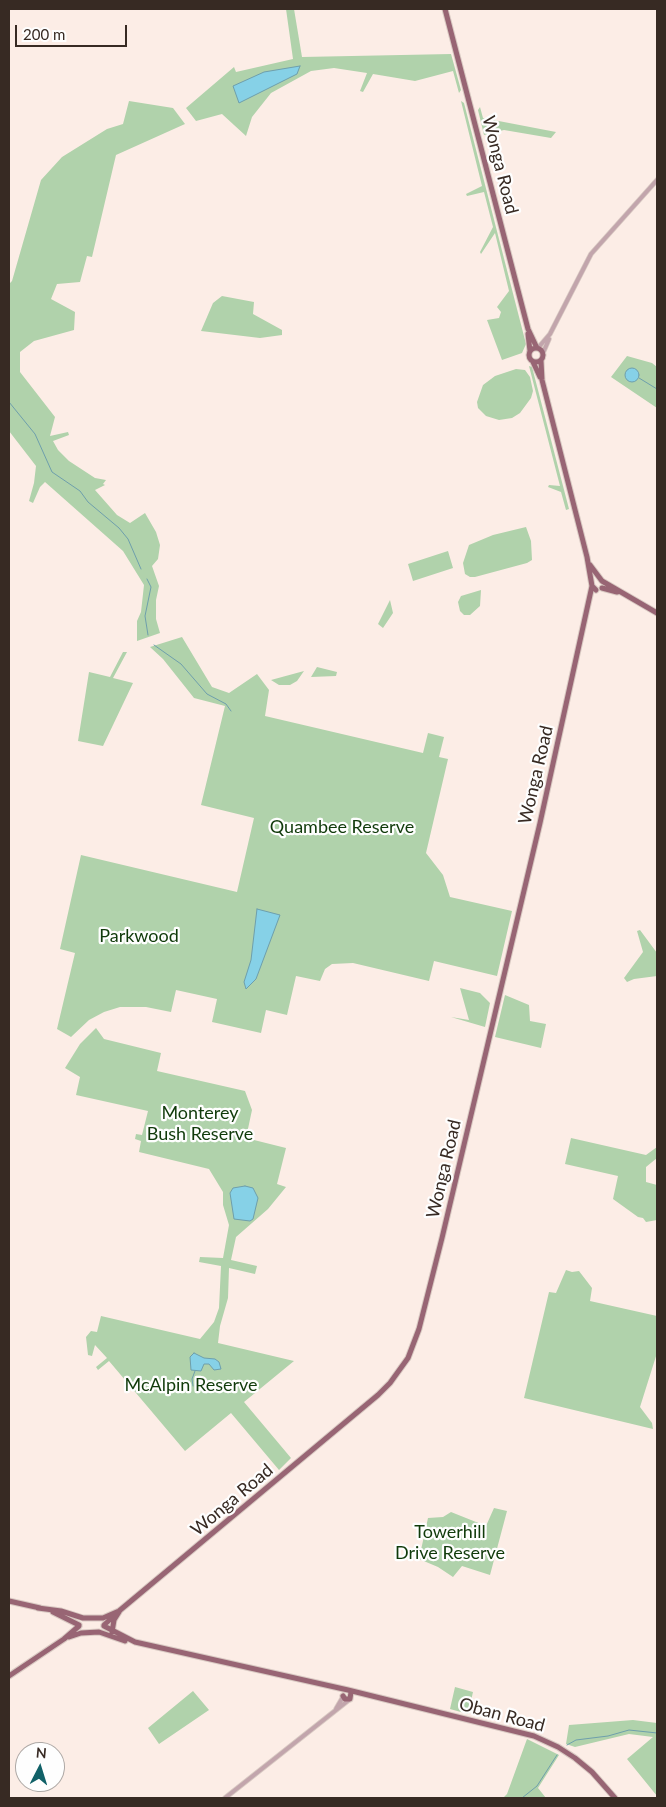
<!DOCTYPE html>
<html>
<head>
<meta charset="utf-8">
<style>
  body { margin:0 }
  #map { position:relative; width:666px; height:1807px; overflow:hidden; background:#fcede6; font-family:Lato,sans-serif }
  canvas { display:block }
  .frame { position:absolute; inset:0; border:10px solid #372a23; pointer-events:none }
  .north { position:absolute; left:15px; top:1742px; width:50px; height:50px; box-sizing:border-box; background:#fefefe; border:1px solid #aea9a6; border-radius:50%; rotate:5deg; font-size:14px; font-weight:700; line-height:20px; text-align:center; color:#372a23 }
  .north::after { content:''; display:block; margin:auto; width:18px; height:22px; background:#116168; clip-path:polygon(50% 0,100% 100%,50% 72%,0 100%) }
  .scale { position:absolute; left:15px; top:25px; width:112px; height:22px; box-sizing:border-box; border:2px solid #372a23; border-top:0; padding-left:6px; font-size:15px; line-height:18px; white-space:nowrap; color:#372a23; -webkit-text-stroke:4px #fefefe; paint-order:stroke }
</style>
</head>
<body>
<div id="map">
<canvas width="666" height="1807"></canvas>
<div class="frame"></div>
<div class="north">N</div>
<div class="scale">200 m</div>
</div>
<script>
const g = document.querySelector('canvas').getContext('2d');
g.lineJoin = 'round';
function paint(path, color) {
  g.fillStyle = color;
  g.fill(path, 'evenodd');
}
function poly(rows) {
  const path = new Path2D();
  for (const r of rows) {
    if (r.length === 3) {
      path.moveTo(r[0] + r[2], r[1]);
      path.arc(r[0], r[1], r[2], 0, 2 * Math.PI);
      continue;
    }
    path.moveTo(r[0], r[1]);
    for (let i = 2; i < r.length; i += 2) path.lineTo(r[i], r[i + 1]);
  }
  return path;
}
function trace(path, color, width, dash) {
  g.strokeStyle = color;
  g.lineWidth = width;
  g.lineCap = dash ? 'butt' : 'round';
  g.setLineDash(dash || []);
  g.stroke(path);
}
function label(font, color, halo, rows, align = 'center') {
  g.font = font + ' Lato,sans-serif';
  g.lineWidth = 4.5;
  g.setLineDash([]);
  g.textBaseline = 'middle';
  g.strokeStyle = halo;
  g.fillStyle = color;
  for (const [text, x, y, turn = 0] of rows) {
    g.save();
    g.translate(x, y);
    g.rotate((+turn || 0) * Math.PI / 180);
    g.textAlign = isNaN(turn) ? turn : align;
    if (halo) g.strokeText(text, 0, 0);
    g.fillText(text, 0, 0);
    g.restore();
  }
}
paint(poly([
  [286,9,294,9,302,57,451,54,461,90,459,93,453,71,415,81,373,74,363,92,360,91,367,73,334,68,311,71,271,93,252,117,246,136,222,114,196,121,186,108,234,67,236,72,293,59],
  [129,101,173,108,185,124,116,155,92,257,87,256,80,282,57,284,51,299,75,312,74,330,34,341,20,352,20,372,55,417,50,436,68,432,69,435,53,441,58,450,69,461,95,478,106,480,103,484,105,485,95,490,117,515,130,523,145,513,156,532,160,545,158,559,152,566,159,586,156,600,156,619,160,633,137,641,137,621,141,612,144,585,123,551,45,482,40,487,33,503,29,501,34,483,36,466,9,431,9,284,12,281,41,180,62,157,107,129,123,124],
  [461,101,464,103,526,344,522,353,502,360,487,320,499,318,501,312,497,307,509,291,495,233,481,254,480,252,493,227,484,192,467,196,466,194,482,186],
  [480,107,483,118,556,132,551,138,504,130,484,135,478,110],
  [222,296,254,302,253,314,282,330,282,335,260,338,201,331,213,303],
  [627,356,652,363,657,367,657,408,611,377],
  [529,366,532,367,569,509,566,510,561,492,548,487,549,485,560,486],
  [516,369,525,370,530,377,533,391,531,398,520,413,512,418,499,420,486,416,478,408,477,402,483,385,495,376],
  [526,527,531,541,532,560,527,563,475,577,470,577,465,574,463,563,469,545,493,535],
  [448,551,453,568,413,581,408,564],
  [481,590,480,606,470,615,464,615,460,611,458,602,461,596],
  [390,600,393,613,383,628,378,624],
  [182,637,212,687,229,693,257,674,269,690,265,716,423,753,428,733,444,737,439,757,448,759,426,853,443,875,450,897,512,911,497,976,434,961,429,981,353,963,332,964,325,969,320,981,296,976,287,1015,266,1010,261,1033,212,1022,217,999,176,990,171,1012,146,1007,120,1007,104,1012,89,1020,71,1037,57,1029,75,953,60,949,81,855,237,892,254,818,201,805,225,706,194,698,163,659,150,647],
  [123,652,127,652,113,678,133,683,103,746,78,741,89,672,110,677],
  [317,667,337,672,336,676,311,677],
  [304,671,297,681,290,685,279,685,271,680],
  [640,930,657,953,657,976,634,979,627,982,624,978,643,952,637,931],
  [460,988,480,993,490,1003,485,1027,451,1017,469,1020],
  [505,995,529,1005,530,1021,546,1024,541,1048,495,1037],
  [96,1028,104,1039,161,1053,157,1071,245,1091,252,1110,246,1138,286,1148,277,1184,286,1187,268,1209,236,1237,231,1260,257,1266,255,1274,229,1268,228,1298,220,1326,218,1343,294,1361,244,1402,291,1458,279,1470,231,1413,185,1451,109,1361,98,1370,96,1367,107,1358,95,1345,92,1356,88,1355,86,1337,91,1331,97,1332,101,1316,200,1339,214,1322,219,1308,221,1266,199,1262,200,1257,223,1258,229,1225,223,1205,223,1192,209,1169,139,1152,141,1141,135,1139,136,1134,142,1135,148,1111,76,1095,80,1077,65,1068,80,1044],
  [571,1138,646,1155,657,1147,657,1158,646,1167,646,1182,657,1185,657,1220,646,1222,643,1218,638,1217,613,1199,618,1176,565,1164],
  [566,1270,572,1272,579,1271,592,1288,590,1301,657,1316,657,1353,640,1407,652,1423,653,1429,524,1398,549,1292,556,1293],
  [494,1508,507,1511,490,1575,462,1566,453,1577,438,1567,419,1559,428,1518,443,1517,451,1512,486,1526],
  [455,1687,473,1692,468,1714,450,1709],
  [193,1691,209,1710,159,1744,148,1728],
  [633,1720,657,1723,657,1796,627,1759,653,1737,629,1734,575,1747,566,1744,569,1725],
  [527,1739,559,1755,538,1788,546,1798,503,1798,507,1794]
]), '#b0d2ab');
const water = poly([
  [300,66,297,74,239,103,233,86,264,72,300,66],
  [632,375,7],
  [257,909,280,915,256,979,246,989,244,982,251,960,257,909],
  [245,1186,253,1188,258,1198,253,1219,250,1221,234,1219,230,1193,233,1188,245,1186],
  [194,1353,204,1358,215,1359,219,1362,221,1369,214,1370,209,1364,204,1364,201,1371,191,1370,190,1357,194,1353]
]);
paint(water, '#86d1e7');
trace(water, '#6e9fac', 1);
trace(poly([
  [639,378,657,389],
  [9,402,35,434,52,472,80,491,88,502,119,528,128,539,141,569],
  [147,579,151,587,145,616,148,635],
  [154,645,181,664,207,694,226,704,231,711],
  [193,1386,192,1379,195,1371],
  [567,1745,576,1740,608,1736,629,1730,657,1733],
  [522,1798,537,1786,557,1755]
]), '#6e9fac', 1);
const minor = poly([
  [538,348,550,334,591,254,657,180],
  [543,353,549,339],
  [336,1709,343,1697],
  [225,1798,350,1699]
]);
const major = poly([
  [445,9,528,329,537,348],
  [528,334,530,351],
  [536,355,7],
  [541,361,542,380,587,557,592,586,596,590],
  [533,362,540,377],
  [590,565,602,581,657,613],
  [602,588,617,592],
  [9,1601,40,1608],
  [38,1608,61,1611,83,1618,103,1618,119,1611,378,1395,390,1383,408,1358,419,1329,442,1238,540,823,592,586],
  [53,1612,79,1625],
  [104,1625,115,1615],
  [104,1626,135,1642,348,1690,534,1736,558,1747,575,1758,592,1772,615,1798],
  [112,1632,114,1620,119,1612],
  [69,1637,81,1633,99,1632,125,1641],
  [9,1676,64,1639,79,1626],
  [343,1696,345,1699,350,1699,351,1692]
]);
trace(minor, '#d9cac3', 5.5);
trace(major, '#d9cac3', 7);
trace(minor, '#c2a5ac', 4);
trace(major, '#986574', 5);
label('18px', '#372a23', '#fefefe', [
  ["Wonga Road",500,165,76],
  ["Wonga Road",536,775,-77],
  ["Wonga Road",444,1169,-77],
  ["Wonga Road",232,1500,-40],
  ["Oban Road",502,1715,15]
]);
label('18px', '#103a0a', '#fefefe', [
  ["Quambee Reserve",342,827],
  ["Parkwood",139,936],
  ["Monterey",200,1113],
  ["Bush Reserve",200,1134],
  ["McAlpin Reserve",191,1385],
  ["Towerhill",450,1532],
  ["Drive Reserve",450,1553]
]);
</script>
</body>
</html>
